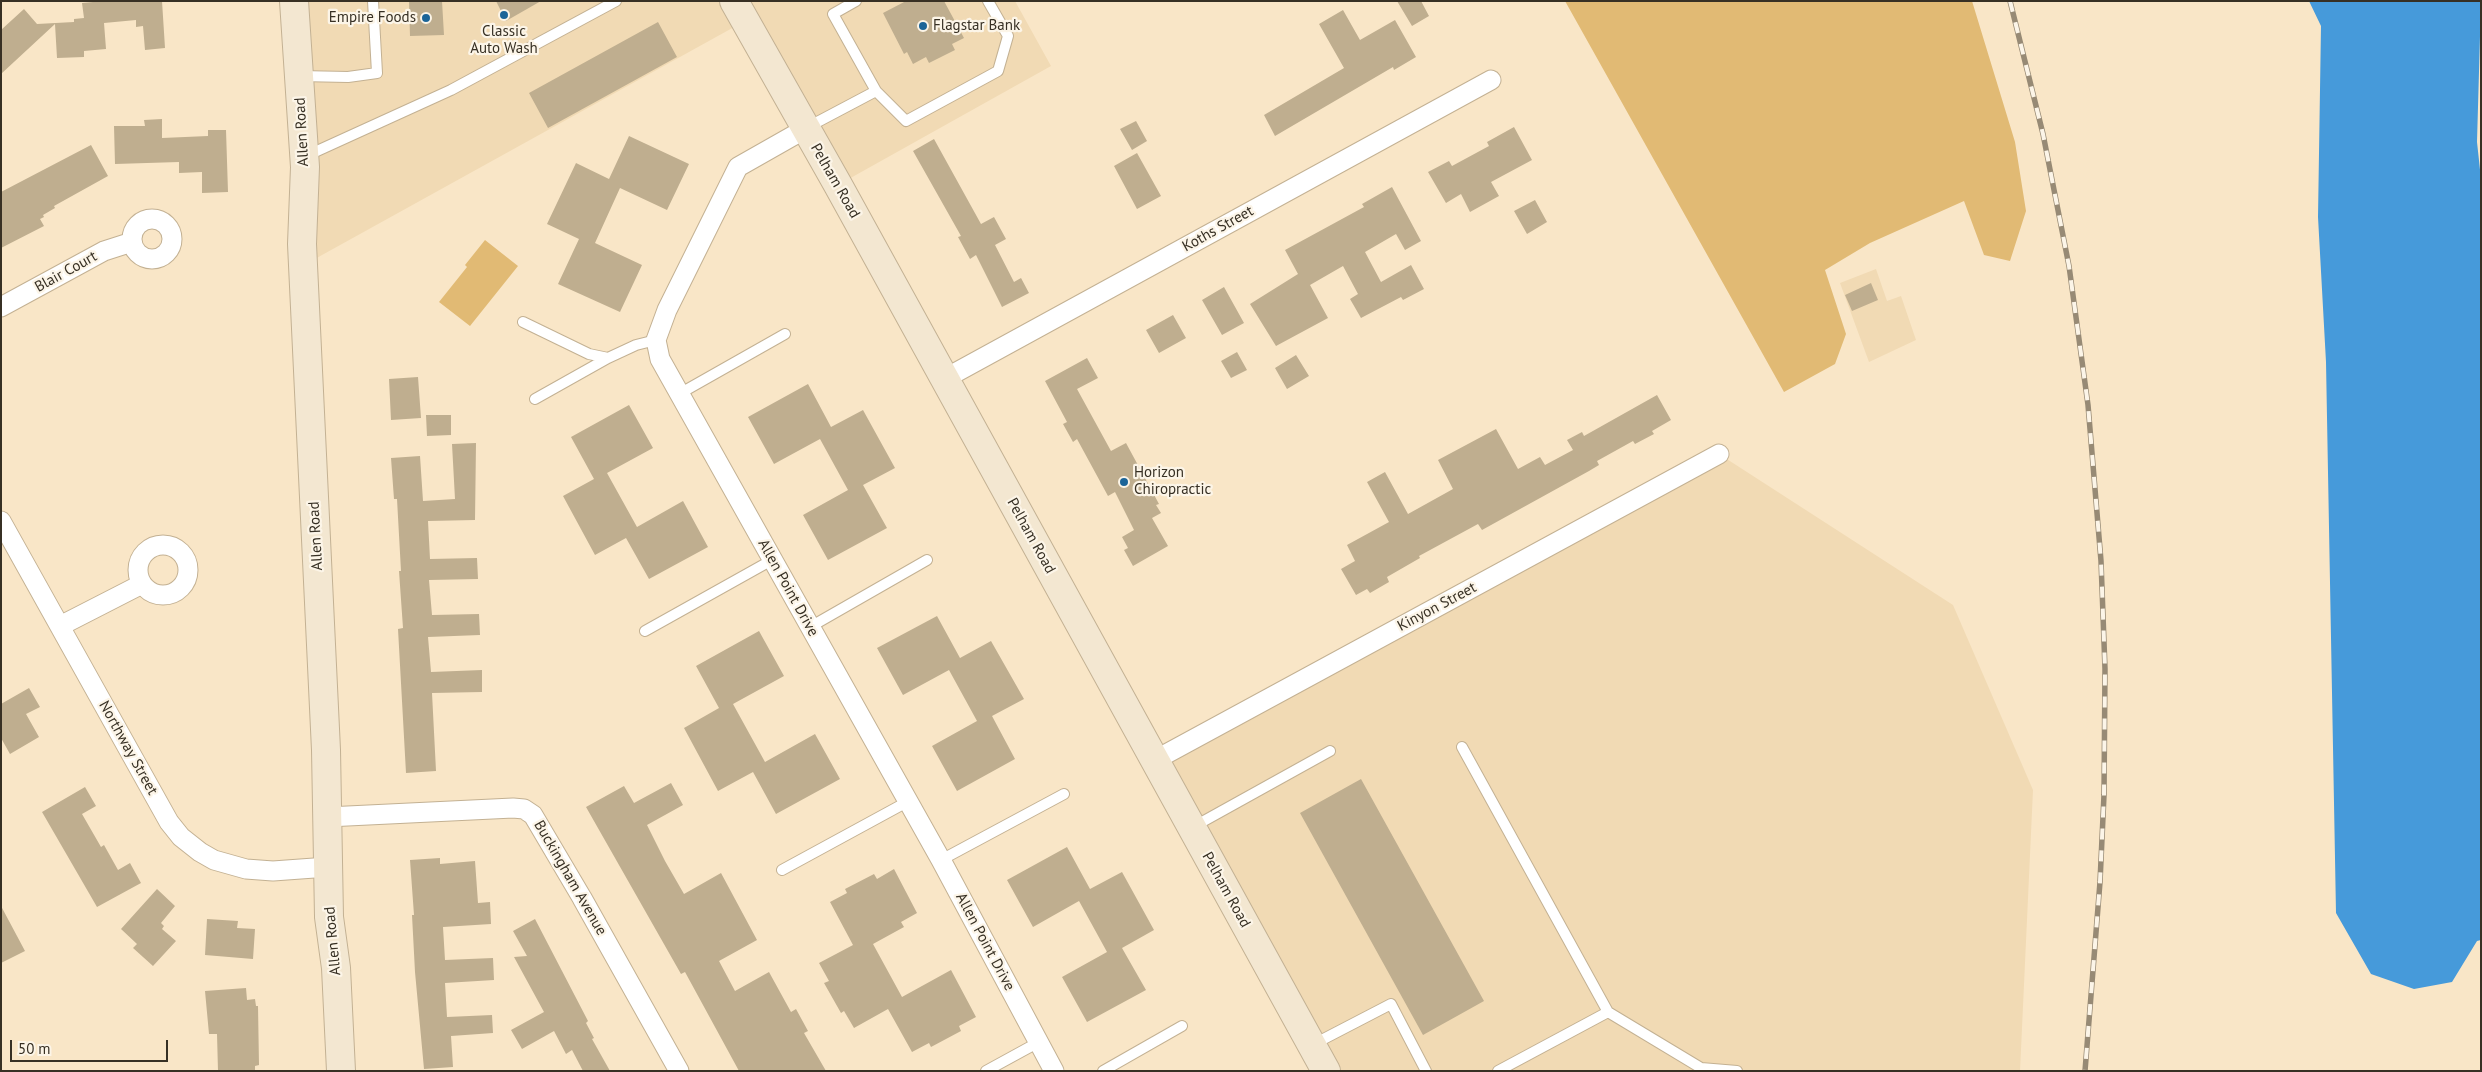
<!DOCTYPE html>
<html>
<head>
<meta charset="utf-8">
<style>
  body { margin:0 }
  #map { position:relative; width:2482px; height:1072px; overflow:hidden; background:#f9e6c7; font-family:"PT Sans",sans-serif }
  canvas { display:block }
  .frame { position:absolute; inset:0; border:2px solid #373024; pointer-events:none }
  .scale { position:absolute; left:10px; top:1040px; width:158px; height:22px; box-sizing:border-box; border:2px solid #373024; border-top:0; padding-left:6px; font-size:15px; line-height:18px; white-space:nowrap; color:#373024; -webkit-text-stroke:4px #fcf5e8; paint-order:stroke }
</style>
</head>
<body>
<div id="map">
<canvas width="2482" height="1072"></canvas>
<div class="frame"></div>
<div class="scale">50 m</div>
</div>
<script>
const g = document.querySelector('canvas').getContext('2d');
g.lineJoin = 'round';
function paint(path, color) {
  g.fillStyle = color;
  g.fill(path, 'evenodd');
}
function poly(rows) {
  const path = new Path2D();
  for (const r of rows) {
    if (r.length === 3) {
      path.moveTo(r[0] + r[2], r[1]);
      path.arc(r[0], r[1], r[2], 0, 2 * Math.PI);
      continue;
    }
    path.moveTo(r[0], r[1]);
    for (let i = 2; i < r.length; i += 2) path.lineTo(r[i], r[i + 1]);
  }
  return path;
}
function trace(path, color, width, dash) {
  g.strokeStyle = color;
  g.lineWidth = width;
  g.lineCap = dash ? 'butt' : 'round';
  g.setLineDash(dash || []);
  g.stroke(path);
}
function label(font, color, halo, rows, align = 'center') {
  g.font = font + ' "PT Sans",sans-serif';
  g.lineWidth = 4.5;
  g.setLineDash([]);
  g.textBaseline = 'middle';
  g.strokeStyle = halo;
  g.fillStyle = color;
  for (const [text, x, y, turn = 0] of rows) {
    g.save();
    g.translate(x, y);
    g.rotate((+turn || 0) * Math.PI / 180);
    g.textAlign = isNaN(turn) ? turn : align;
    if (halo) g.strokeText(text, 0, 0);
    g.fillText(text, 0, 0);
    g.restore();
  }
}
paint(poly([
  [294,1,1015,1,1051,66,838,185,745,21,304,265],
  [1876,269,1887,301,1901,296,1916,340,1869,362,1840,283],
  [1719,454,1953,605,2033,790,2020,1071,1326,1071,1155,760]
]), '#f1dab4');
paint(poly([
  [1565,1,1972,1,2015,142,2026,211,2010,261,1984,255,1964,201,1870,243,1825,270,1846,334,1835,364,1784,392],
  [485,240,518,266,470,326,439,302,467,267,465,265]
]), '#e1ba74');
paint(poly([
  [2309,1,2481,1,2477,142,2481,179,2481,940,2477,941,2452,982,2414,989,2371,974,2336,913,2326,362,2318,217,2321,26]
]), '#469ada');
paint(poly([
  [104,1,162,1,165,48,145,50,143,26,136,27,136,20,104,23,106,49,84,51,84,57,57,58,55,24,1,74,1,30,24,9,37,24,74,22,74,19,84,18,82,3],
  [409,1,442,1,444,35,410,36],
  [496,1,541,1,506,21],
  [906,1,944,1,964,38,952,44,955,50,929,63,926,57,913,64,907,52,904,54,883,13],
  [1397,1,1421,1,1429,16,1412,26],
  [1343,10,1360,40,1395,20,1416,57,1394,70,1393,67,1275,136,1264,115,1344,68,1319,24],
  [658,22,677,57,548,128,529,93],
  [162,119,162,138,208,136,208,130,226,130,228,192,202,193,202,172,179,173,179,162,115,164,114,126,145,126,144,120],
  [1136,121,1147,141,1132,150,1120,129],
  [1514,127,1532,160,1491,182,1499,196,1470,212,1461,194,1446,203,1428,172,1449,161,1452,166,1489,146,1487,142],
  [629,136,689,164,667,210,620,188,595,243,642,265,620,312,558,284,579,239,547,224,576,163,609,179],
  [934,139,981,224,994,217,1006,239,995,245,1014,282,1021,278,1029,293,1002,307,976,255,970,259,958,237,961,236,913,151],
  [91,145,108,176,54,206,55,208,43,215,44,217,40,219,44,226,1,248,1,192],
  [1137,153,1161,196,1137,209,1114,166],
  [1392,187,1421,241,1405,250,1396,234,1365,252,1381,282,1411,265,1424,289,1403,300,1401,297,1361,318,1350,299,1358,294,1343,266,1310,285,1328,318,1276,346,1250,304,1298,274,1285,250,1364,207,1362,204],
  [1535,200,1547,222,1527,234,1514,211],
  [1871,283,1878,300,1852,311,1845,295],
  [1224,287,1244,323,1222,335,1202,300],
  [1173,315,1186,338,1159,353,1146,330],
  [1237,352,1247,370,1231,378,1221,361],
  [1296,355,1309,376,1287,389,1275,368],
  [1087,358,1098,378,1077,389,1111,451,1126,443,1159,504,1156,505,1161,513,1152,518,1168,546,1133,566,1124,550,1128,548,1122,537,1134,530,1115,492,1108,496,1077,439,1073,442,1063,424,1067,422,1045,381],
  [418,377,421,418,391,420,389,379],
  [808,384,831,427,863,410,895,468,863,485,887,528,828,560,803,515,848,490,820,439,774,464,748,417],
  [1657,395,1671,420,1652,431,1654,434,1635,444,1633,441,1597,461,1599,465,1589,471,1482,530,1478,524,1419,556,1420,558,1387,577,1389,582,1370,593,1367,589,1356,595,1341,569,1355,561,1347,545,1389,522,1367,482,1385,472,1408,514,1453,489,1438,460,1496,429,1518,469,1540,457,1545,465,1573,450,1567,440,1582,432,1584,436],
  [629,405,653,448,607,473,637,527,683,501,708,547,649,579,626,538,595,555,563,496,594,479,571,437],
  [426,415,451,415,451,435,427,436],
  [476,443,475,520,428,521,430,559,477,558,478,579,429,580,432,615,479,614,480,635,428,637,431,672,482,670,482,692,432,693,436,771,406,773,398,629,403,628,399,571,401,571,397,499,394,499,391,458,420,456,423,501,455,499,452,444],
  [937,616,960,658,991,641,1024,699,992,716,1015,759,957,791,932,746,977,721,949,670,903,695,877,648],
  [759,631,784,676,733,704,765,762,815,734,840,779,776,814,753,772,718,791,684,728,719,708,696,666],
  [29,688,40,707,26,714,39,737,10,754,1,738,1,704],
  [1361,779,1484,1001,1423,1035,1300,813],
  [671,783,683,805,647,825,665,861,684,894,721,873,757,940,719,961,735,991,769,972,791,1012,796,1009,808,1031,804,1033,826,1071,739,1071,685,972,681,974,586,807,624,786,634,803],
  [85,787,96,806,82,814,101,847,104,845,118,870,130,863,141,883,97,907,42,812],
  [1067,847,1090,889,1122,872,1154,930,1122,948,1146,990,1087,1022,1062,977,1107,952,1079,901,1033,927,1007,880],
  [440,858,440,864,475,861,478,903,490,902,491,924,443,927,445,960,493,958,494,980,445,983,447,1017,492,1015,493,1033,451,1036,453,1067,424,1069,415,972,412,915,414,915,410,860],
  [894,869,917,913,901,922,904,927,873,944,902,997,951,970,976,1017,959,1026,961,1031,931,1047,929,1043,912,1052,888,1009,854,1028,844,1011,841,1013,824,983,829,981,819,963,853,945,830,902,847,893,845,889,874,874,877,879],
  [157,889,175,906,161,923,164,926,162,929,176,941,153,966,133,948,137,944,121,929],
  [1,906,25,951,1,963],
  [207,919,238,921,237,928,255,929,253,959,205,955],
  [535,919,588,1021,586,1023,594,1038,592,1039,610,1071,583,1071,572,1050,566,1054,554,1031,522,1049,511,1030,544,1012,514,957,527,956,513,931],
  [246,988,247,1000,255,999,256,1006,258,1006,259,1065,255,1066,255,1071,218,1071,217,1034,209,1034,205,991]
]), '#bfae8f');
const service = poly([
  [299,76,348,77,377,73,373,1],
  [876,91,906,121,998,71,1008,36,988,1],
  [806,128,876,91,833,14,856,1],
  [306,156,451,90,616,1],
  [523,322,589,354,608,358],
  [679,394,785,334],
  [535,399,608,358,636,345,656,340],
  [810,627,927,560],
  [645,631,772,560],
  [1462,747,1608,1012],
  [1193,827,1330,751],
  [941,860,1064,794],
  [782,870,907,802],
  [1312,1045,1391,1004,1426,1071],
  [986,1071,1039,1042],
  [1103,1071,1182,1026],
  [1498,1071,1608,1012,1701,1068,1737,1071]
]);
const minor = poly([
  [805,129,738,167,667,310,656,340,660,359,941,860,1054,1071],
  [152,239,20],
  [1,307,104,251,132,242],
  [944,379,1491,80],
  [1,521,169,822,181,837,200,852,214,860,246,869,273,871,328,867],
  [163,570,25],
  [60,626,142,584],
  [1155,760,1719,454],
  [327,817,513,808,524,809,533,815,582,898,679,1071]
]);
const secondary = poly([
  [294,1,305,167,302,244,326,750,329,917,336,968,341,1071],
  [734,1,838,185,1326,1071]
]);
trace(service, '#c3b193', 12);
trace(minor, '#c3b193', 21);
trace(secondary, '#c3b193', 30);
trace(service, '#fff', 10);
trace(minor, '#fff', 19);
trace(secondary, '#f3e7d1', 28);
const rail = poly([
  [2010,1,2043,134,2069,266,2088,405,2101,561,2105,669,2104,795,2100,882,2085,1071]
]);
trace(rail, '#978a75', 5.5);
trace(rail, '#fcf5e8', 4, [11]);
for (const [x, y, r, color] of [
  [504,15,5,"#1b6498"],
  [426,18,5,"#1b6498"],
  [923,26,5,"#1b6498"],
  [1124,482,5,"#1b6498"]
]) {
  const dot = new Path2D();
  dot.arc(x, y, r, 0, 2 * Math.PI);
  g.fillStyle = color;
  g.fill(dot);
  trace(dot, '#fcf5e8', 2);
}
label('15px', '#373024', '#fcf5e8', [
  ["Empire Foods",416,18,"right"],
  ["Flagstar Bank",933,26],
  ["Classic",504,32,"center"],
  ["Auto Wash",504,49,"center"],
  ["Horizon",1134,473],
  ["Chiropractic",1134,490]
], 'left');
label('15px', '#373024', '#fcf5e8', [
  ["Allen Road",302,132,-93],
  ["Pelham Road",835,181,60],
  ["Koths Street",1218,229,-29],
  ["Blair Court",66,272,-29],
  ["Allen Road",316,536,-93],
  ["Pelham Road",1031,536,61],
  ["Allen Point Drive",788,588,61],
  ["Kinyon Street",1437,607,-28],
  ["Northway Street",128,748,61],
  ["Buckingham Avenue",570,878,60],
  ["Pelham Road",1226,890,61],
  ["Allen Road",333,941,-95],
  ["Allen Point Drive",985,942,62]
]);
</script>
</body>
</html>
